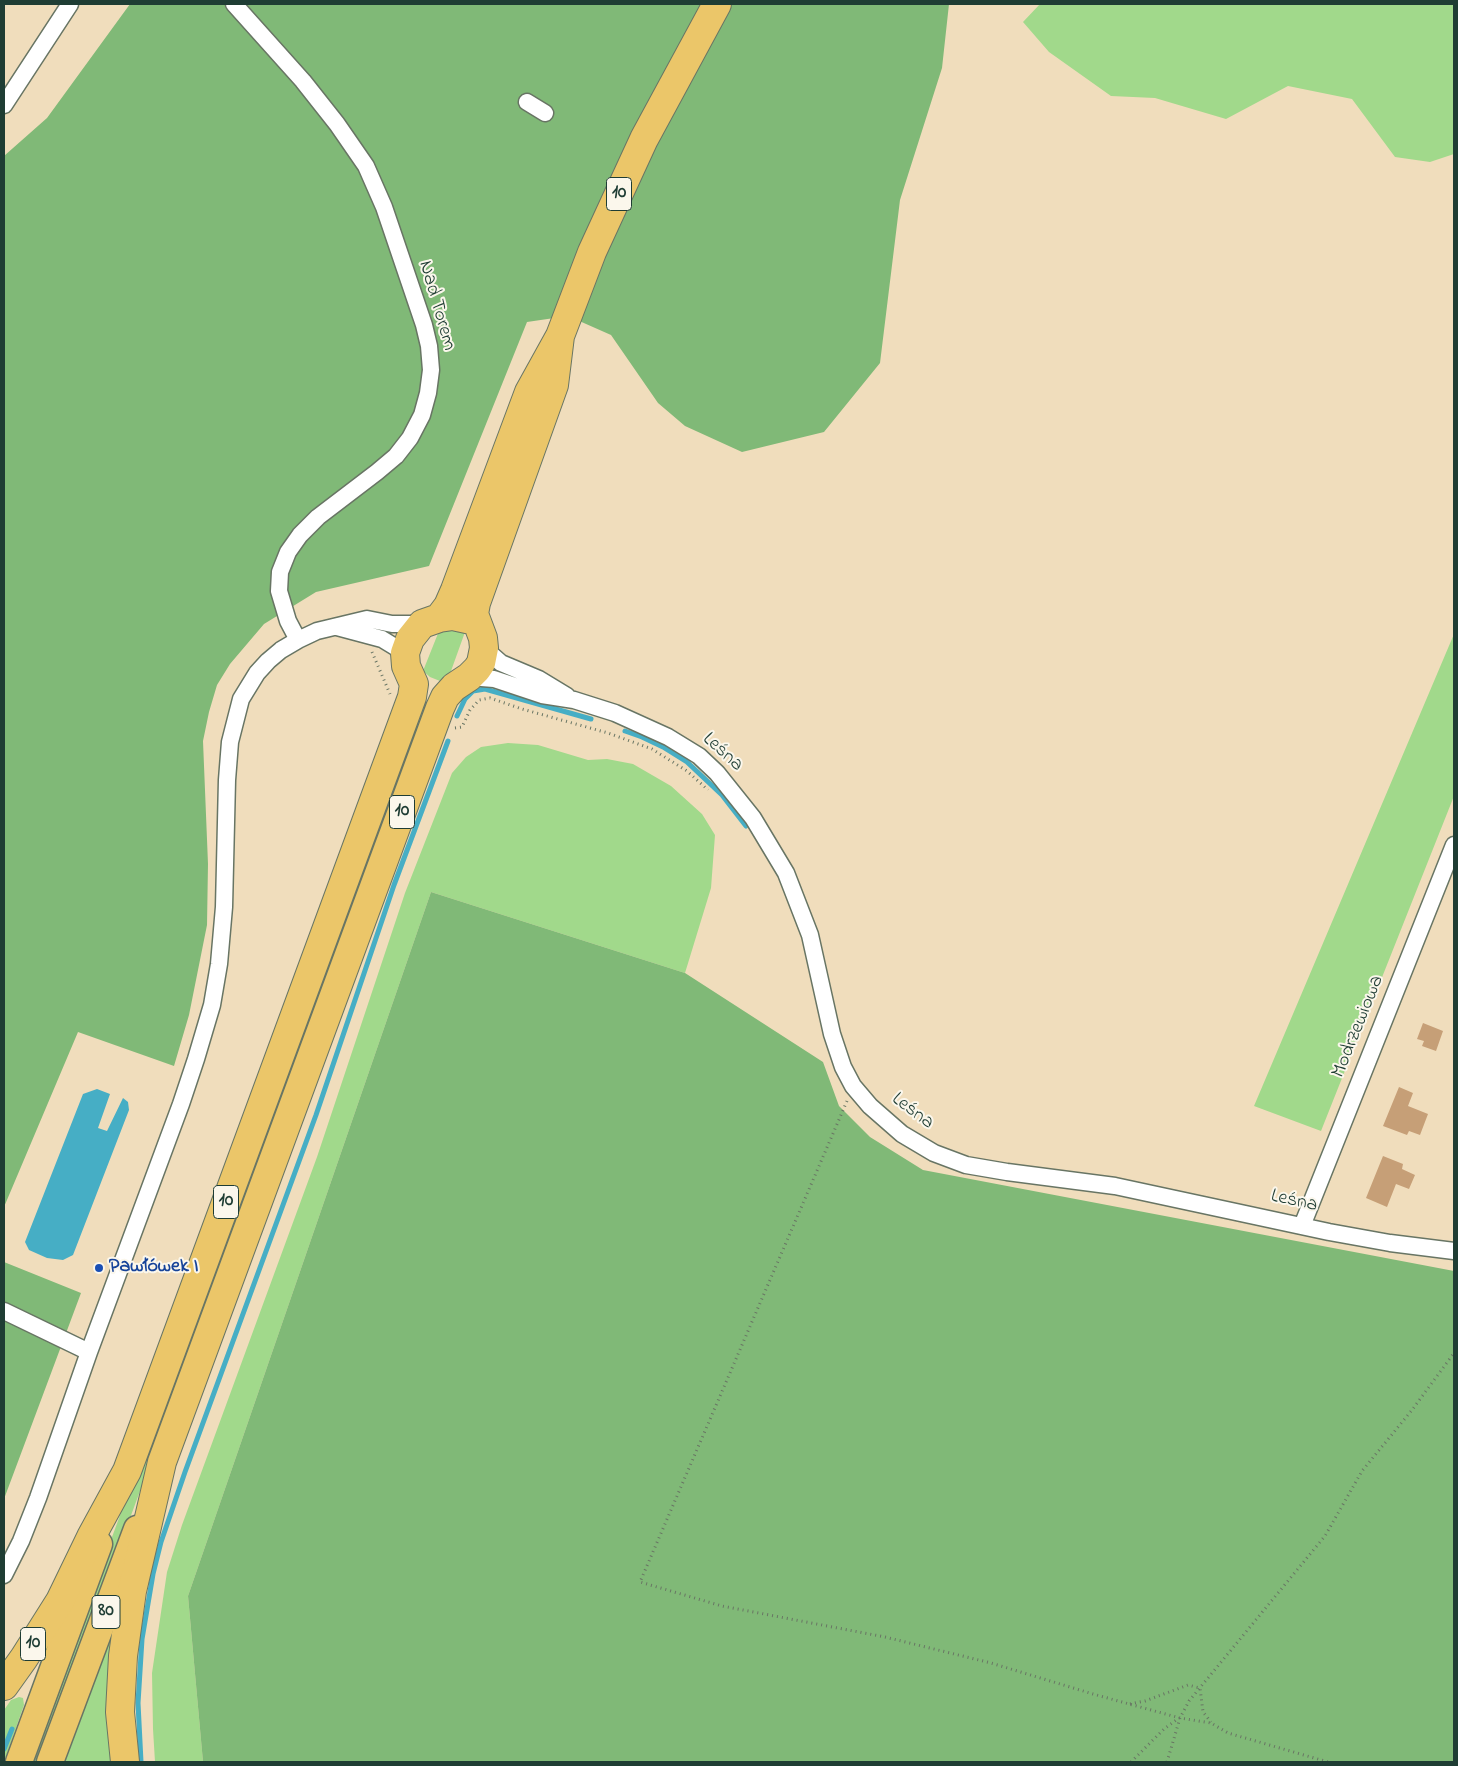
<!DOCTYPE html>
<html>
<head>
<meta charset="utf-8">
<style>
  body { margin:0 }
  #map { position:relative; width:1458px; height:1766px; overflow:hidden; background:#f0ddbc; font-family:"Indie Flower",sans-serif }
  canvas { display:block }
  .frame { position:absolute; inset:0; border:5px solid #1f3d34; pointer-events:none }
</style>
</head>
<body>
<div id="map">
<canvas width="1458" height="1766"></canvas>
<div class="frame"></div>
</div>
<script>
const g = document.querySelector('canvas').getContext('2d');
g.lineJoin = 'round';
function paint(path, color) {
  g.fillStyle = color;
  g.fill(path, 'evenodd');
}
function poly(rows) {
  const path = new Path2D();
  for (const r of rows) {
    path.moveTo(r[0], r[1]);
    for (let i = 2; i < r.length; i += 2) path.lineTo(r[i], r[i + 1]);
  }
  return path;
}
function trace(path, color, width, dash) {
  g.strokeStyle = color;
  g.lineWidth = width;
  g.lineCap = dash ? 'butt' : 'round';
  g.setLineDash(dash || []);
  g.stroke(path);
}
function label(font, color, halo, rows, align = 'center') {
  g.font = font + ' "Indie Flower",sans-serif';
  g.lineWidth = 4;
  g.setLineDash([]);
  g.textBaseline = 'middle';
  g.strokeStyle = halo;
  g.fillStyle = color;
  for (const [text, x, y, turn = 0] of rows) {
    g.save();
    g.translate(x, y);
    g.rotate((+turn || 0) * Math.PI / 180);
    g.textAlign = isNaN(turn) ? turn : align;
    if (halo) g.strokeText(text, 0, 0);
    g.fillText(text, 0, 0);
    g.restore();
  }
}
paint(poly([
  [1040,4,1454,4,1454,154,1430,162,1395,157,1352,99,1288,86,1226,119,1155,98,1111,96,1049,52,1023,22],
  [446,627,465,632,451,671,440,681,430,677,423,671,439,631],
  [1454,634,1454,796,1321,1131,1254,1106],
  [412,724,422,727,40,1762,29,1762],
  [508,743,538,745,588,760,607,759,633,764,671,786,702,814,715,835,711,888,685,973,431,892,188,1596,203,1762,155,1762,153,1729,152,1673,167,1572,182,1525,317,1157,405,893,452,773,466,757,481,747],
  [113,1624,113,1762,63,1762],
  [19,1697,23,1698,24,1705,4,1762,4,1710,11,1700]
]), '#a1d98b');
paint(poly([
  [130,4,949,4,942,68,900,200,880,363,824,432,742,452,685,426,658,403,611,335,568,316,527,322,429,566,316,592,264,624,230,664,217,685,209,712,203,741,208,864,207,925,189,1015,174,1066,78,1032,4,1207,4,156,47,118],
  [431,892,685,973,823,1062,839,1106,870,1137,923,1170,1454,1271,1454,1762,203,1762,188,1596],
  [4,1262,81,1293,4,1499]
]), '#80b977');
paint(poly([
  [97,1089,110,1094,98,1128,107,1131,123,1098,128,1102,129,1110,73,1255,63,1260,47,1258,29,1250,25,1242,83,1094]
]), '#46aec5');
trace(poly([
  [457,716,465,699,473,691,485,689,591,719],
  [625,731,642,737,663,747,687,762,722,795,746,826],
  [4,1749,12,1729],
  [141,1762,138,1703,142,1639,153,1574,161,1542,185,1472,316,1115,394,885,448,741]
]), '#46aec5', 5);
paint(poly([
  [1423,1023,1443,1031,1436,1051,1422,1046,1424,1041,1417,1039],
  [1399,1087,1413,1093,1408,1106,1428,1114,1420,1135,1409,1131,1407,1135,1383,1126],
  [1383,1156,1403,1164,1402,1169,1415,1175,1409,1189,1396,1184,1387,1207,1366,1198]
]), '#c69f77');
const street = poly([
  [234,4,303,81,337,124,366,166,384,207,424,325,429,346,431,370,428,393,422,415,410,438,396,456,377,472,318,517,300,535,288,552,280,572,279,591,288,621,298,640],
  [527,102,545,113],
  [4,105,70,4],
  [337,627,382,639,405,653],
  [484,648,501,663,539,679,567,696],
  [469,677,494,679,542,695,574,700,615,713,668,737,699,756,717,773,753,818,786,873,810,935,832,1034,843,1067,853,1086,870,1106,902,1134,934,1153,966,1165,1007,1172,1115,1186,1329,1232,1390,1243,1454,1251],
  [1302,1226,1454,845],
  [4,1311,89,1352],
  [4,1575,21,1541,38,1498,89,1352,181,1104,196,1059,212,1005,219,964,224,907,227,780,230,742,241,699,257,673,268,661,281,650,298,640,317,631,367,619,392,624,422,624]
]);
const primary = poly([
  [19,1762,99,1544],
  [50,1762,137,1529]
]);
const highway = poly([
  [439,618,448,606,455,590,529,392,560,336,592,252,644,139,717,4],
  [4,1686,24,1658,60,1601,91,1537,127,1471,412,697,414,684,406,666,405,653,410,639,422,624,439,618,453,616,476,621],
  [125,1762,120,1712,123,1656,132,1591,162,1462,440,708,445,697,454,687,469,677,477,669,481,663,484,648,483,638,474,614,476,603,554,385,560,336]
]);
trace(street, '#687564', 19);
trace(primary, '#687564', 29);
trace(highway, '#687564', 30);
trace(poly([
  [372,652,390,694],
  [455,728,462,727,470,710,479,700,490,698,522,709,608,733,652,749,687,771,708,790],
  [847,1101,640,1582,722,1606,885,1637,991,1663,1093,1694,1180,1718,1211,1723,1228,1733,1328,1762],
  [1130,1704,1145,1701,1188,1685,1200,1688,1203,1712,1211,1722],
  [1131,1762,1164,1729,1179,1718],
  [1167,1762,1180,1718,1189,1701,1325,1536,1362,1471,1412,1410,1454,1353]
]), '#687564', 3, [1, 4]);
trace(street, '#fff', 16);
trace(primary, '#ebc669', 26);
trace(highway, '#ebc669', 28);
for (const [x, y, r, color] of [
  [99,1268,5,"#1a4fb4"]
]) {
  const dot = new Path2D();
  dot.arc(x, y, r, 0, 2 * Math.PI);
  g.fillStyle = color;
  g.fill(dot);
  trace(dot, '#fbf7ec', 2);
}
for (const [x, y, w] of [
  [619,194,25],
  [402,812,25],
  [226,1202,25],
  [106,1612,28],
  [33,1644,25]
]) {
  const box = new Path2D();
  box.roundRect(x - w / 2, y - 16.5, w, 33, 4);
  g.fillStyle = '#fbf7ec';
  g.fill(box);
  trace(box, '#1f3d34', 1);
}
label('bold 19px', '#1f3d34', null, [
  ["10",619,194],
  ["10",402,812],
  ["10",226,1202],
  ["80",106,1612],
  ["10",33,1644]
]);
label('20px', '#1f3d34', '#fbf7ec', [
  ["Nad Torem",436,306,74],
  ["Leśna",722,753,42],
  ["Modrzewiowa",1359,1027,-68],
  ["Leśna",912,1112,37],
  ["Leśna",1294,1202,12]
]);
label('bold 20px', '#164399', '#fbf7ec', [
  ["Pawłówek I",109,1268]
], 'left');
</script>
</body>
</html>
